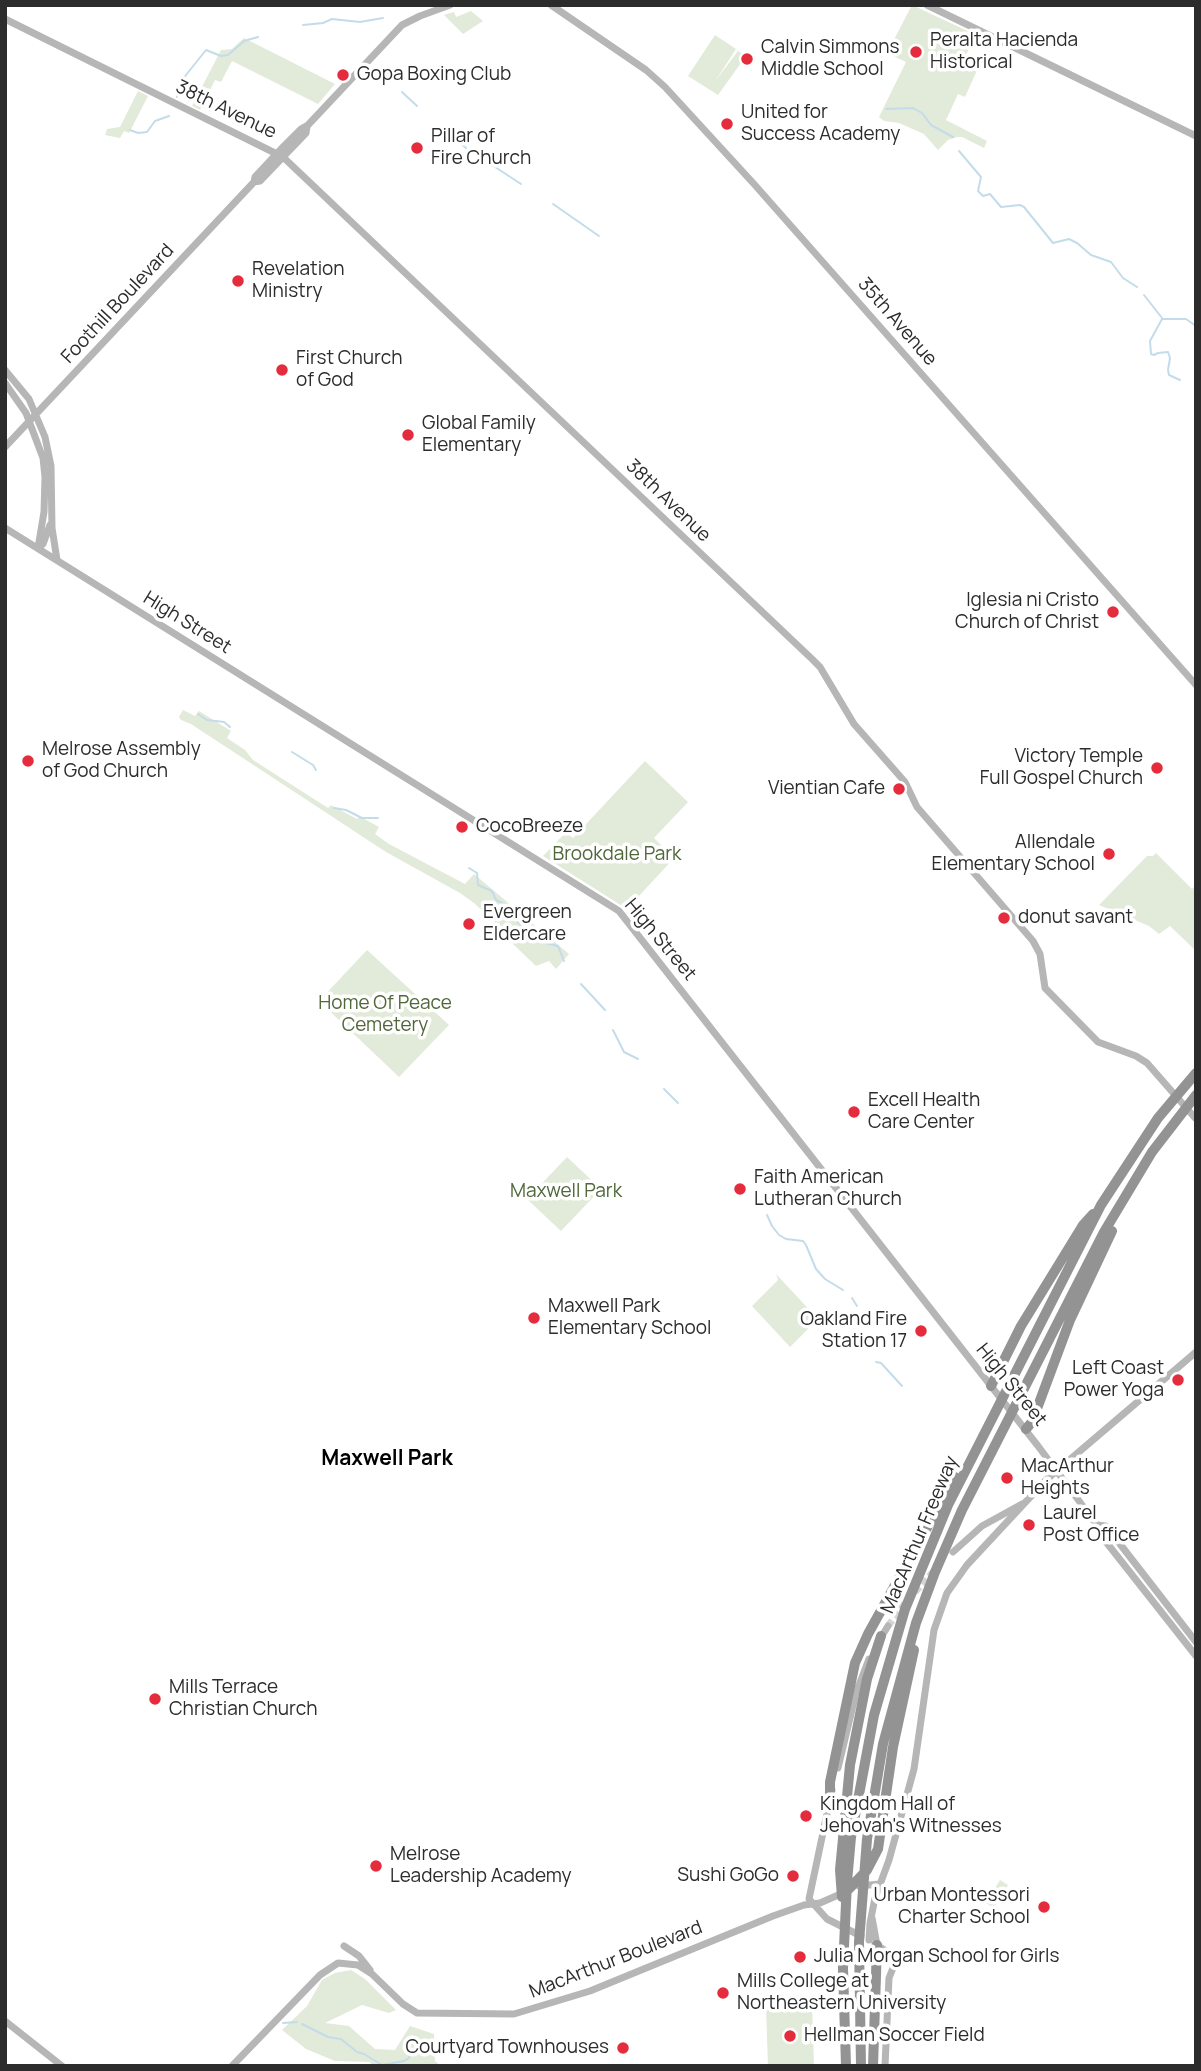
<!DOCTYPE html>
<html>
<head>
<meta charset="utf-8">
<style>
  body { margin:0 }
  #map { position:relative; width:1201px; height:2071px; overflow:hidden; background:#fff; font-family:Manrope,sans-serif }
  canvas { display:block }
  .frame { position:absolute; inset:0; border:7px solid #2c2c2c; pointer-events:none }
</style>
</head>
<body>
<div id="map">
<canvas width="1201" height="2071"></canvas>
<div class="frame"></div>
</div>
<script>
const g = document.querySelector('canvas').getContext('2d');
g.lineJoin = 'round';
function paint(path, color) {
  g.fillStyle = color;
  g.fill(path, 'evenodd');
}
function poly(rows) {
  const path = new Path2D();
  for (const r of rows) {
    path.moveTo(r[0], r[1]);
    for (let i = 2; i < r.length; i += 2) path.lineTo(r[i], r[i + 1]);
  }
  return path;
}
function trace(path, color, width, dash) {
  g.strokeStyle = color;
  g.lineWidth = width;
  g.lineCap = dash ? 'butt' : 'round';
  g.setLineDash(dash || []);
  g.stroke(path);
}
function label(font, color, halo, rows, align = 'center') {
  g.font = font + ' Manrope,sans-serif';
  g.lineWidth = 7;
  g.setLineDash([]);
  g.textBaseline = 'middle';
  g.strokeStyle = halo;
  g.fillStyle = color;
  for (const [text, x, y, turn = 0] of rows) {
    g.save();
    g.translate(x, y);
    g.rotate((+turn || 0) * Math.PI / 180);
    g.textAlign = isNaN(turn) ? turn : align;
    if (halo) g.strokeText(text, 0, 0);
    g.fillText(text, 0, 0);
    g.restore();
  }
}
paint(poly([
  [912,5,976,35,963,61,978,68,965,97,958,94,946,120,987,141,984,148,962,137,957,137,948,140,938,150,924,134,899,123,884,121,879,117,906,62,887,53],
  [471,11,483,21,463,34,444,15,454,12,456,17],
  [715,35,736,49,716,80,738,51,746,56,718,95,688,76],
  [244,38,335,84,318,104,232,61,221,82,215,80,200,110,192,106,221,50,232,49],
  [138,91,148,96,129,133,124,131,120,138,105,135,107,129,120,127],
  [183,710,195,716,199,711,231,731,227,738,245,750,253,760,328,808,331,805,357,819,359,816,379,827,375,834,389,844,465,884,474,874,569,954,556,969,549,961,536,966,514,945,496,923,474,903,460,893,386,852,191,724,181,720,179,717],
  [645,761,688,802,654,838,674,858,627,909,543,856,566,832,573,838],
  [1156,853,1192,889,1196,885,1196,951,1170,926,1159,934,1149,926,1099,905,1147,856,1153,856],
  [367,950,449,1025,399,1077,319,1001],
  [567,1157,601,1189,561,1231,527,1199],
  [776,1274,818,1319,790,1347,752,1306,778,1280],
  [1000,1880,1008,1885,994,1908,986,1903],
  [351,1970,365,1979,396,2010,389,2013,362,2005,325,2023,349,2026,375,2049,395,2050,410,2026,434,2034,435,2061,441,2066,372,2066,370,2062,335,2061,306,2049,282,2030,307,2006,322,1980,335,1973],
  [812,2005,814,2066,768,2066,766,2007]
]), '#e2ead9');
trace(poly([
  [731,5,743,6],
  [303,25,323,23,332,19,360,22,383,18],
  [402,92,417,106],
  [177,97,177,91,186,75,206,50,221,56,228,55,244,41,258,37],
  [886,109,913,108,922,113,931,125,953,137],
  [444,129,466,148],
  [130,130,138,133,147,132,155,121,169,116],
  [959,151,981,177,978,191,983,196,990,194,1001,207,1020,205,1024,207,1053,243,1069,239,1077,243,1091,255,1111,262,1123,278,1137,287],
  [492,165,521,184],
  [553,204,599,236],
  [1144,295,1162,318],
  [1162,319,1150,341,1151,354,1154,355,1158,353,1168,352,1170,358,1168,370,1169,375,1180,380],
  [1163,319,1186,319,1196,326],
  [198,714,207,720,224,722,230,727],
  [292,752,313,765,316,770],
  [334,808,346,810,362,818,378,818],
  [469,868,477,873,478,885,492,891,496,900,504,904,511,916,530,933,531,937,537,941,558,946,564,961],
  [581,984,605,1010],
  [613,1030,624,1052,638,1059],
  [664,1089,678,1103],
  [767,1215,772,1226,779,1235,786,1239,803,1241,806,1245,816,1269,825,1279,843,1290],
  [852,1298,857,1306],
  [876,1362,881,1363,902,1386],
  [283,2023,297,2022],
  [302,2024,328,2037,341,2039,357,2052,364,2054,382,2065,404,2061,409,2058,411,2050,432,2046]
]), '#c4dcea', 2);
trace(poly([
  [915,1592,933,1572],
  [888,1626,905,1603]
]), '#d5d5d5', 7, [7, 3.5]);
trace(poly([
  [551,5,646,70,665,87,754,184,1196,685],
  [927,5,1196,136],
  [5,19,283,157,812,659,820,667,854,724,905,782,917,807,1033,941,1040,954,1045,988,1098,1042,1136,1056,1147,1063,1196,1119],
  [254,182,260,181,306,133,307,127],
  [5,370,29,399,45,437,51,466,52,528,57,560],
  [5,383,26,413,43,458,45,477,44,512,38,548],
  [5,447,254,182,255,177,284,146,301,129,308,125,402,25,420,16,450,5],
  [5,528,619,911,1038,1446,1097,1525,1099,1533,1196,1656],
  [38,548,43,544,50,525],
  [1097,1525,1106,1526,1196,1642],
  [953,1552,982,1526,1022,1504],
  [880,1639,888,1626],
  [838,1768,856,1693,869,1659],
  [832,1790,809,1899,827,1919,861,1936],
  [859,1886,880,1884],
  [872,1918,877,1945],
  [869,1940,870,1923,875,1898,889,1860,914,1769,934,1630,947,1593,967,1565,1046,1480,1196,1352],
  [875,1944,897,1958,889,1978,885,2066],
  [344,1946,359,1956,370,1970],
  [5,2021,62,2066],
  [232,2066,320,1975,338,1963,358,1965,372,1974,403,2004,417,2013,514,2014,590,1991,773,1916,804,1905,820,1903,845,1892]
]), '#b6b6b6', 7);
trace(poly([
  [991,1386,1021,1326,1083,1225,1093,1214],
  [1026,1429,1032,1422,1070,1320,1112,1231],
  [830,1794,830,1782,855,1663,868,1634,955,1477],
  [845,1893,867,1870,878,1849,893,1747,914,1650],
  [842,1897,840,1870,850,1765,867,1679,881,1636],
  [846,2066,843,1968,847,1882,851,1837,874,1715,905,1609,948,1505,1101,1205,1158,1118,1196,1073],
  [861,2066,859,1942,867,1839,883,1744,916,1623,935,1572,962,1510,1104,1232,1152,1152,1196,1095],
  [873,2066,877,1945]
]), '#939393', 10);
for (const [x, y, r, color] of [
  [916,52,7,"#e52c3d"],
  [747,59,7,"#e52c3d"],
  [343,75,7,"#e52c3d"],
  [727,124,7,"#e52c3d"],
  [417,148,7,"#e52c3d"],
  [238,281,7,"#e52c3d"],
  [282,370,7,"#e52c3d"],
  [408,435,7,"#e52c3d"],
  [1113,612,7,"#e52c3d"],
  [28,761,7,"#e52c3d"],
  [1157,768,7,"#e52c3d"],
  [899,789,7,"#e52c3d"],
  [462,827,7,"#e52c3d"],
  [1109,854,7,"#e52c3d"],
  [1004,918,7,"#e52c3d"],
  [469,924,7,"#e52c3d"],
  [854,1112,7,"#e52c3d"],
  [740,1189,7,"#e52c3d"],
  [534,1318,7,"#e52c3d"],
  [921,1331,7,"#e52c3d"],
  [1178,1380,7,"#e52c3d"],
  [1007,1478,7,"#e52c3d"],
  [1029,1525,7,"#e52c3d"],
  [155,1699,7,"#e52c3d"],
  [806,1816,7,"#e52c3d"],
  [376,1866,7,"#e52c3d"],
  [793,1876,7,"#e52c3d"],
  [1044,1907,7,"#e52c3d"],
  [800,1957,7,"#e52c3d"],
  [723,1993,7,"#e52c3d"],
  [790,2036,7,"#e52c3d"],
  [623,2048,7,"#e52c3d"]
]) {
  const dot = new Path2D();
  dot.arc(x, y, r, 0, 2 * Math.PI);
  g.fillStyle = color;
  g.fill(dot);
  trace(dot, '#fff', 2.5);
}
label('19px', '#2c2c2c', '#fff', [
  ["Peralta Hacienda",930,41],
  ["Historical",930,63],
  ["Calvin Simmons",761,48],
  ["Middle School",761,70],
  ["Gopa Boxing Club",357,75],
  ["United for",741,113],
  ["Success Academy",741,135],
  ["Pillar of",431,137],
  ["Fire Church",431,159],
  ["Revelation",252,270],
  ["Ministry",252,292],
  ["First Church",296,359],
  ["of God",296,381],
  ["Global Family",422,424],
  ["Elementary",422,446],
  ["Iglesia ni Cristo",1099,601,"right"],
  ["Church of Christ",1099,623,"right"],
  ["Melrose Assembly",42,750],
  ["of God Church",42,772],
  ["Victory Temple",1143,757,"right"],
  ["Full Gospel Church",1143,779,"right"],
  ["Vientian Cafe",885,789,"right"],
  ["CocoBreeze",476,827],
  ["Allendale",1095,843,"right"],
  ["Elementary School",1095,865,"right"],
  ["Evergreen",483,913],
  ["Eldercare",483,935],
  ["donut savant",1018,918],
  ["Excell Health",868,1101],
  ["Care Center",868,1123],
  ["Faith American",754,1178],
  ["Lutheran Church",754,1200],
  ["Maxwell Park",548,1307],
  ["Elementary School",548,1329],
  ["Oakland Fire",907,1320,"right"],
  ["Station 17",907,1342,"right"],
  ["Left Coast",1164,1369,"right"],
  ["Power Yoga",1164,1391,"right"],
  ["MacArthur",1021,1467],
  ["Heights",1021,1489],
  ["Laurel",1043,1514],
  ["Post Office",1043,1536],
  ["Mills Terrace",169,1688],
  ["Christian Church",169,1710],
  ["Kingdom Hall of",820,1805],
  ["Jehovah's Witnesses",820,1827],
  ["Melrose",390,1855],
  ["Leadership Academy",390,1877],
  ["Sushi GoGo",779,1876,"right"],
  ["Urban Montessori",1030,1896,"right"],
  ["Charter School",1030,1918,"right"],
  ["Julia Morgan School for Girls",814,1957],
  ["Mills College at",737,1982],
  ["Northeastern University",737,2004],
  ["Hellman Soccer Field",804,2036],
  ["Courtyard Townhouses",609,2048,"right"]
], 'left');
label('19px', '#2c2c2c', '#fff', [
  ["38th Avenue",226,110,26],
  ["Foothill Boulevard",118,304,-47],
  ["35th Avenue",897,322,49],
  ["38th Avenue",668,501,44],
  ["High Street",187,623,32],
  ["High Street",660,940,50],
  ["High Street",1011,1385,51],
  ["MacArthur Freeway",920,1535,-67],
  ["MacArthur Boulevard",616,1960,-21]
]);
label('19px', '#50673a', '#fff', [
  ["Brookdale Park",617,855],
  ["Home Of Peace",385,1004],
  ["Cemetery",385,1026],
  ["Maxwell Park",566,1192]
]);
label('bold 21px', '#000', '#fff', [
  ["Maxwell Park",387,1459]
]);
</script>
</body>
</html>
